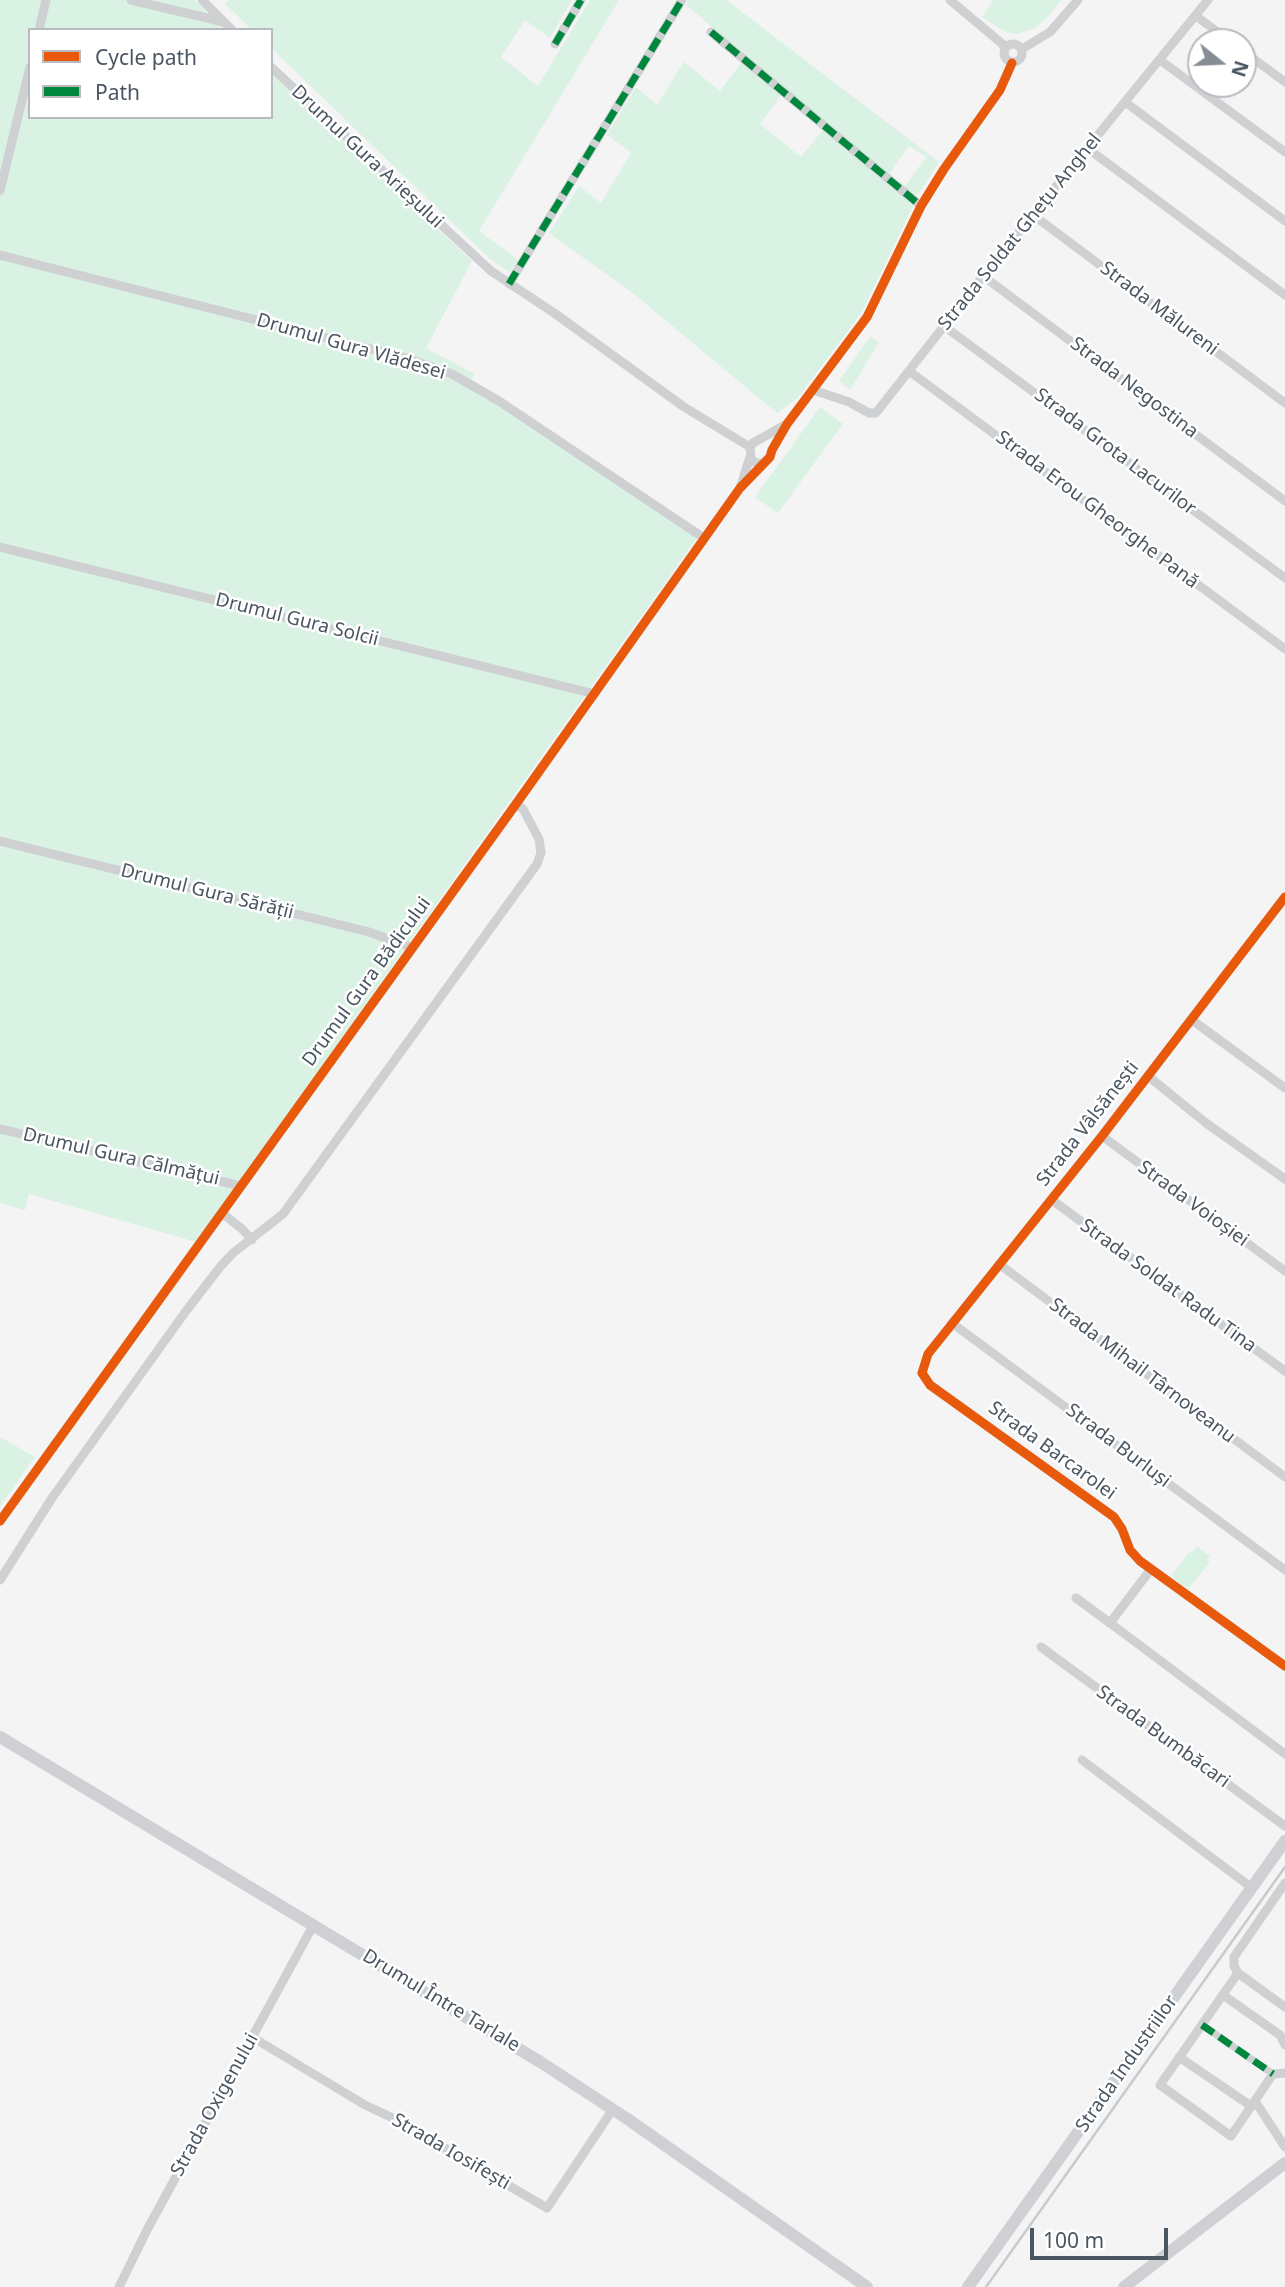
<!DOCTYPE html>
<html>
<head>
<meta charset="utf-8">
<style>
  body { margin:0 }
  #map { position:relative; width:1285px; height:2287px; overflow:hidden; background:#f4f4f4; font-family:"Noto Sans",sans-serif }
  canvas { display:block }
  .legend { position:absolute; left:28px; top:28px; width:245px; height:91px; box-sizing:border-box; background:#fff; border:2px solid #b7bbc0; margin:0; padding:9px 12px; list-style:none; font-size:21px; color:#4a5661 }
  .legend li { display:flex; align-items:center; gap:14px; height:35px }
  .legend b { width:35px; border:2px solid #b7bbc0 }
  .north { position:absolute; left:1187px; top:28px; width:70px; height:70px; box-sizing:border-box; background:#fff; border:2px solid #b7bbc0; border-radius:50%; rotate:108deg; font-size:19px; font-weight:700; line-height:28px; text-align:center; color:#4a5661 }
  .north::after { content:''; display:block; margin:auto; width:24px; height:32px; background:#868d94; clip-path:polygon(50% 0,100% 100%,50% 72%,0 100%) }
  .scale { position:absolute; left:1030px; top:2228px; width:138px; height:32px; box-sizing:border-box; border:4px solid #4a5661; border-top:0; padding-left:9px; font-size:21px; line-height:24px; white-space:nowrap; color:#4a5661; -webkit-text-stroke:5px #fff; paint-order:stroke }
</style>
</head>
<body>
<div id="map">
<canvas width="1285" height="2287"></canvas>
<ul class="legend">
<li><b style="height:9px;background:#e8590c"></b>Cycle path</li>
<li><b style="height:9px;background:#00873e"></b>Path</li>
</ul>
<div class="north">N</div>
<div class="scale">100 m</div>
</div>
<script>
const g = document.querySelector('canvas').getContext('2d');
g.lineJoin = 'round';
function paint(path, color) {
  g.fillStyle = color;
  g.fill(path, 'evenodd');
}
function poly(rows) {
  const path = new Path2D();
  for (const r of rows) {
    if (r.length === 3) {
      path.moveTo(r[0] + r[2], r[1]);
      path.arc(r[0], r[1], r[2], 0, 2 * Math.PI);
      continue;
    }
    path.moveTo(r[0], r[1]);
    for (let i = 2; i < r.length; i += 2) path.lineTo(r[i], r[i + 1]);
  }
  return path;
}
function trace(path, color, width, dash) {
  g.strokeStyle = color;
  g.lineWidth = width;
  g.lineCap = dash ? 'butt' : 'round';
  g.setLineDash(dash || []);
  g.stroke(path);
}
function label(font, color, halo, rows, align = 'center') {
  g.font = font + ' "Noto Sans",sans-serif';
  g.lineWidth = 5;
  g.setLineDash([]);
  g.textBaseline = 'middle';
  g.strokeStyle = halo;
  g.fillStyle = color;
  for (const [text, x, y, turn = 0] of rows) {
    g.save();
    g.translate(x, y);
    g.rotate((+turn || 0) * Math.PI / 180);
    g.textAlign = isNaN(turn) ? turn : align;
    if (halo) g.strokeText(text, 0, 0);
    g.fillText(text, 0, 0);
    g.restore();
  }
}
paint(poly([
  [0,0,194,0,225,30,30,30,30,117,271,117,271,73,472,261,426,348,475,374,472,380,526,414,697,538,196,1242,29,1194,25,1210,0,1203],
  [228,0,572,0,550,38,525,20,501,57,538,86,590,0,619,0,479,231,518,260,509,272,489,258,271,48,271,30,252,30,225,4],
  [688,0,726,0,939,162,918,195,904,188,926,157,909,146,888,175,686,5],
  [993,0,1061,0,1046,19,1035,28,1016,34,1006,32,982,17],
  [684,62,720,91,741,63,781,95,760,124,801,157,823,130,913,206,862,312,797,399,777,413,634,294,549,233,579,186,601,203,631,153,607,135,636,87,657,105],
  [870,337,879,342,850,390,839,381],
  [820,407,843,424,778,513,755,497],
  [0,1437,35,1457,0,1506],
  [1197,1546,1210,1556,1207,1560,1210,1562,1188,1589,1171,1576,1190,1551,1193,1552]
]), '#d9f2e3');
trace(poly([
  [1202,2025,1273,2074]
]), '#ced0d2', 7);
trace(poly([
  [131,0,224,22],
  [202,0,232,30],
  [950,0,1006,47],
  [1196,16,1231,42],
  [39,30,46,0],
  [711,32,921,206],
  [1013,53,9],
  [555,44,581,0],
  [1022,49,1050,32,1078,0],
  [1243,51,1285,82],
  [1160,60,1285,152],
  [271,67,491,271,557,315,684,407,750,447],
  [1125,102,1285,221],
  [1087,148,1285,295],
  [0,191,30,67],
  [1033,215,1285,403],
  [0,255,406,358,452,374,499,401,704,538],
  [983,276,1285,501],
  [509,284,682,0],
  [944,326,1285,578],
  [909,371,1285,649],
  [813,390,849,402,869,413,876,413,983,276,1208,0],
  [763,463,756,463,751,459,750,447,753,443,785,425],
  [741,485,750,457],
  [0,547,595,694],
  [0,841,369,932,413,948],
  [1285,897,1102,1136,928,1354,922,1373,930,1385,1114,1517,1122,1529,1130,1550,1140,1561,1285,1666],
  [1192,1020,1285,1088],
  [1148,1076,1206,1123,1285,1179],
  [0,1129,241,1186],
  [1102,1136,1285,1271],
  [1052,1200,1285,1371],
  [222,1213,242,1229,252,1240],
  [999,1264,1285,1477],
  [952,1323,1285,1570],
  [0,1521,516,804,740,488,770,457,772,450,787,424,867,317,921,206,944,169,1000,90,1012,63],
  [1151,1569,1110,1623,1285,1754],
  [0,1580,52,1498,186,1311,220,1267,233,1253,283,1214,537,864,541,853,539,839,523,809,516,804],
  [1076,1598,1110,1623],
  [1041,1647,1285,1826],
  [1082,1760,1252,1888],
  [1238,1973,1234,1966,1234,1957,1285,1883],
  [1223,1995,1280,2035,1285,2045],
  [1285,2007,1238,1973,1160,2085,1231,2136,1273,2074,1285,2073],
  [252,2037,365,2105,395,2119,547,2208,613,2109],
  [1179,2057,1251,2106],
  [1255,2101,1285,2147],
  [119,2287,148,2228,314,1924]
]), '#ced0d2', 9);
trace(poly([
  [0,1737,542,2063,629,2120,867,2287],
  [968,2287,1285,1841],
  [1124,2287,1285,2163]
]), '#ced0d4', 12);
trace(poly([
  [986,2287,1285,1867]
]), '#c9cacc', 2.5);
trace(poly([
  [711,32,921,206],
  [555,44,581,0],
  [509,284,682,0],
  [1202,2025,1273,2074]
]), '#00873e', 7, [14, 7]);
trace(poly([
  [1285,897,1102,1136,928,1354,922,1373,930,1385,1114,1517,1122,1529,1130,1550,1140,1561,1285,1666],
  [0,1521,516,804,740,488,770,457,772,450,787,424,867,317,921,206,944,169,1000,90,1012,63]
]), '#e8590c', 9);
label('19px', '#4a5661', '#fff', [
  ["Drumul Gura Arieșului",367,157,43],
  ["Strada Soldat Ghețu Anghel",1020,232,-51],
  ["Strada Mălureni",1159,309,37],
  ["Drumul Gura Vlădesei",351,347,16],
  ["Strada Negostina",1134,388,37],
  ["Strada Grota Lacurilor",1115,452,37],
  ["Strada Erou Gheorghe Pană",1097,510,37],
  ["Drumul Gura Solcii",297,620,14],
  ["Drumul Gura Sărății",207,892,14],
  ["Drumul Gura Bădicului",367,982,-54],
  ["Strada Vâlsănești",1088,1124,-52],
  ["Drumul Gura Călmățui",121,1157,13],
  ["Strada Voioșiei",1193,1204,36],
  ["Strada Soldat Radu Tina",1168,1286,36],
  ["Strada Mihail Târnoveanu",1142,1371,37],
  ["Strada Burluși",1118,1446,37],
  ["Strada Barcarolei",1052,1451,36],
  ["Strada Bumbăcari",1163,1737,36],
  ["Drumul Între Tarlale",441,2001,31],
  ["Strada Industriilor",1127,2064,-55],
  ["Strada Oxigenului",215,2105,-61],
  ["Strada Iosifești",451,2152,30]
]);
</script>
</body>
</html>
